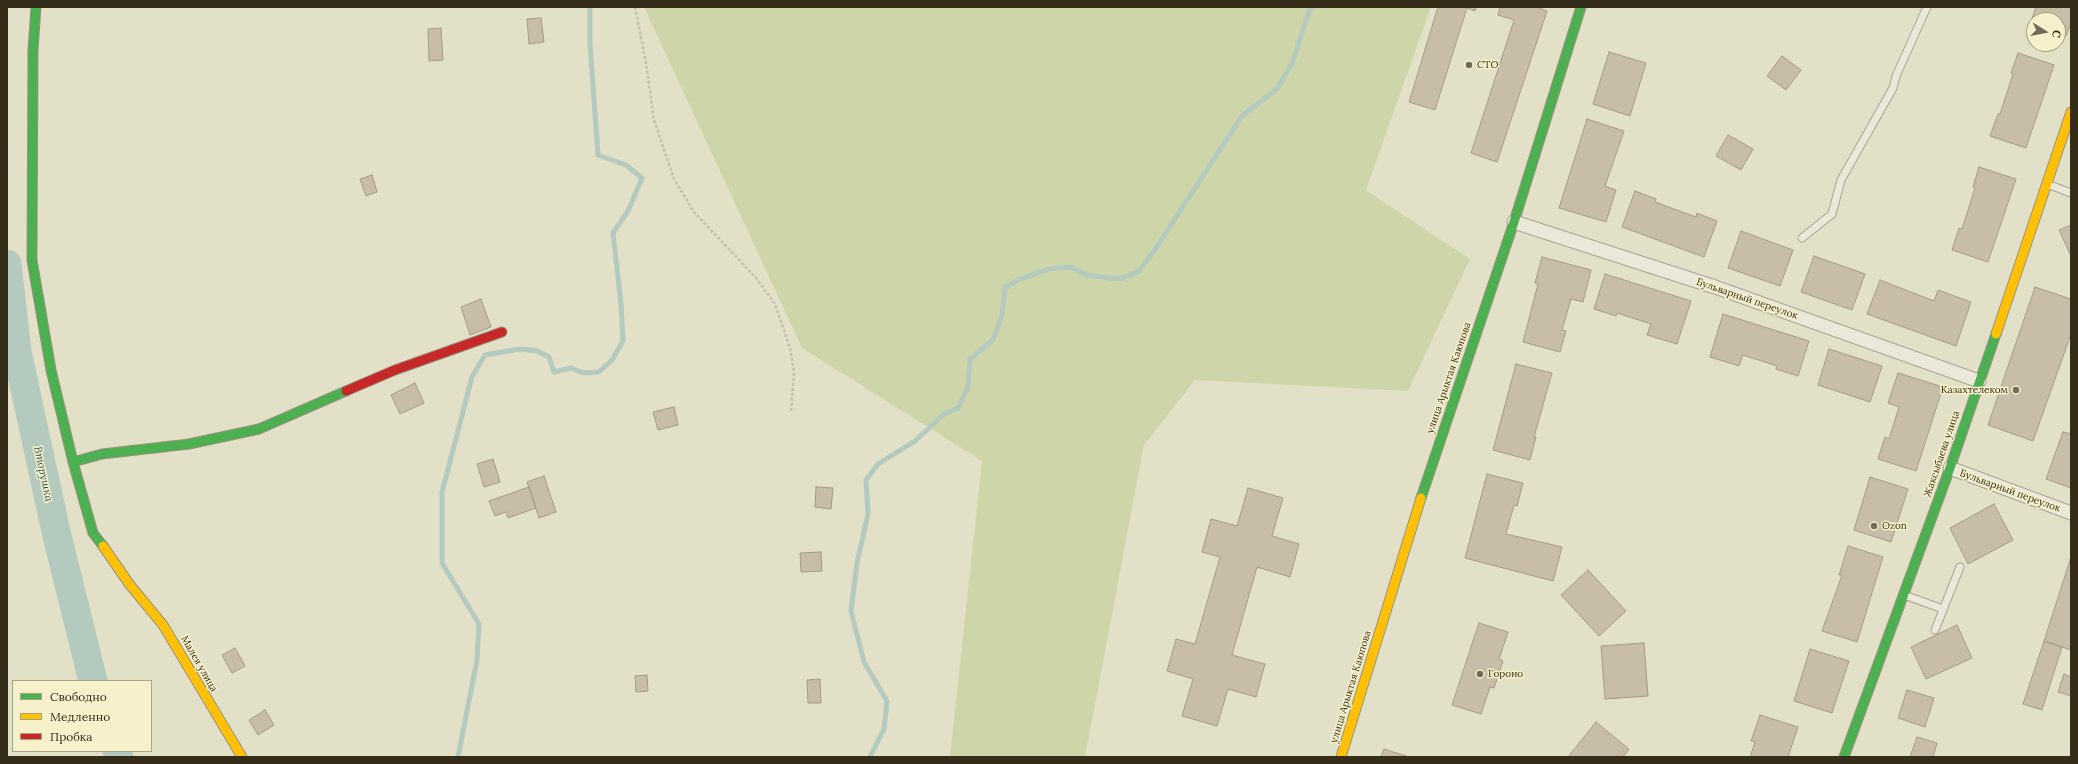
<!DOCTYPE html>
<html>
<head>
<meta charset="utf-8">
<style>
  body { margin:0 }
  #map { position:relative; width:2078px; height:764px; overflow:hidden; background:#e3e0c8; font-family:Lora,serif }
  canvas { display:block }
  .frame { position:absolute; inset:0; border:8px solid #352c1a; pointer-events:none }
  .legend { position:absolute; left:12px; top:680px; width:140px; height:72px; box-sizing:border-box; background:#f7f1cb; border:1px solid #a9a284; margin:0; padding:5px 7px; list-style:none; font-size:12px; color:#352c1a }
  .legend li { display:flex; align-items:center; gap:8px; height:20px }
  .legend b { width:20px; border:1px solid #a9a284 }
  .north { position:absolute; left:2026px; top:12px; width:40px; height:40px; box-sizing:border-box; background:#f7f1cb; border:1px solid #a9a284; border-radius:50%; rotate:101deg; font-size:11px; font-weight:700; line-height:16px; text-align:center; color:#352c1a }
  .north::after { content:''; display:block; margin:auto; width:14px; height:18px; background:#726b57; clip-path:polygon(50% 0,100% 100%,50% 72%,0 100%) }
</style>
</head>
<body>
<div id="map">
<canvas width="2078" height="764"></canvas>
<div class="frame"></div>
<ul class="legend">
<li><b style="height:5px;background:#4caf50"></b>Свободно</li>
<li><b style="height:5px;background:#ffc107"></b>Медленно</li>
<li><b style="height:5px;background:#c62828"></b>Пробка</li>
</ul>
<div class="north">С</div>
</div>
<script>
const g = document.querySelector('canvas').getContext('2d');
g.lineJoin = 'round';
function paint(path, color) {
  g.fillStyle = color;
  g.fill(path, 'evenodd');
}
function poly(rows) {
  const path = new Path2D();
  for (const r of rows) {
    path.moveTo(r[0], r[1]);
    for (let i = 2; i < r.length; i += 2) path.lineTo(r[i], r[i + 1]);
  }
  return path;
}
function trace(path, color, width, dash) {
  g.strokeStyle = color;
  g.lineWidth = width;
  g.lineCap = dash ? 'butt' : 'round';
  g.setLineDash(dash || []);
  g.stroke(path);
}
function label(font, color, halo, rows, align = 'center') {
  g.font = font + ' Lora,serif';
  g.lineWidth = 3;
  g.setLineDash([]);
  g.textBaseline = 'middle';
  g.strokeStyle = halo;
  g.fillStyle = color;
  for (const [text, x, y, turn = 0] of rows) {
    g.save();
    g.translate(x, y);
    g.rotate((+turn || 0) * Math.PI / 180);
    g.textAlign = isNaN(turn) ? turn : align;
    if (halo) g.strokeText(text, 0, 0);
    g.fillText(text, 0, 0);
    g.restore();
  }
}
paint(poly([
  [644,7,1431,7,1366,190,1470,259,1408,391,1195,380,1144,445,1085,757,950,757,982,461,802,348]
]), '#ced6a9');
trace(poly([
  [458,757,477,660,479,624,442,563,442,492,472,377,485,355,520,349,538,351,549,357,554,372,571,368,583,373,599,372,612,360,623,341,621,304,613,233,628,211,642,178,626,165,598,155,590,44,590,7],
  [870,757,884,729,887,701,864,662,851,611,857,563,868,514,866,480,878,464,915,441,944,414,958,408,968,387,970,359,993,340,1002,315,1005,288,1018,280,1049,269,1071,267,1086,275,1119,279,1138,272,1154,251,1242,116,1278,88,1293,61,1309,11,1313,7]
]), '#b4cabf', 5);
trace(poly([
  [7,264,17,352,57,536,93,681],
  [117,751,119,757]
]), '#b4cabf', 29);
const building = poly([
  [1438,7,1476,7,1475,11,1467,8,1435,110,1409,102,1438,7],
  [1500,7,1536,7,1547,11,1497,162,1471,153,1514,20,1498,15,1500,7],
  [2036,7,2071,7,2071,23,2066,36,2058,34,2058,20,2034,20,2034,26,2030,24,2036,7],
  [541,18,544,42,529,44,527,19,541,18],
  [441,28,443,60,429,61,428,29,441,28],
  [1609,52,1646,63,1630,116,1593,104,1609,52],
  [2018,53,2054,65,2026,148,1990,136,1998,114,2000,114,2013,74,2011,73,2018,53],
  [1782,56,1801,70,1786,90,1767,76,1782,56],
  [1587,119,1624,131,1605,186,1616,190,1606,222,1559,208,1587,119],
  [1728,135,1753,149,1741,170,1716,156,1728,135],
  [1979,167,2016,179,1988,262,1952,250,1959,228,1962,229,1975,188,1973,187,1979,167],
  [372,175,377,192,366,196,360,179,372,175],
  [1635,191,1656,199,1655,202,1696,217,1697,213,1717,221,1704,257,1622,227,1635,191],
  [2071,225,2071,256,2059,230,2071,225],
  [1741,231,1793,250,1780,286,1728,268,1741,231],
  [1814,256,1865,274,1852,310,1801,292,1814,256],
  [1542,257,1591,270,1583,302,1571,299,1562,330,1566,331,1560,352,1523,342,1538,284,1535,283,1542,257],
  [1605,274,1691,301,1677,344,1647,335,1651,324,1617,313,1616,316,1594,309,1605,274],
  [1880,280,1934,301,1938,290,1971,302,1956,346,1867,314,1880,280],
  [2035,287,2071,299,2071,334,2033,441,1988,425,2035,287],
  [481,299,491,327,470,335,461,307,481,299],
  [1723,314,1809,341,1798,376,1776,369,1777,366,1743,355,1739,366,1710,357,1723,314],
  [1829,349,1882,366,1870,402,1818,385,1829,349],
  [1516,364,1552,373,1534,437,1536,437,1530,460,1493,450,1516,364],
  [1898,373,1943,387,1916,471,1878,459,1885,437,1889,439,1899,407,1888,403,1898,373],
  [415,383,424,403,400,414,391,395,415,383],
  [674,407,678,425,658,430,653,412,674,407],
  [2063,432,2071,434,2071,488,2046,479,2063,432],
  [493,459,500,482,484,487,477,464,493,459],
  [1487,474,1523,483,1517,506,1514,505,1506,534,1562,547,1553,581,1465,558,1487,474],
  [544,476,556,512,539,518,527,482,544,476],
  [1870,477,1908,489,1891,542,1854,530,1870,477],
  [529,487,536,508,508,518,506,512,495,516,489,501,529,487],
  [816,487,833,488,831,509,815,507,816,487],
  [1248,488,1283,498,1272,536,1299,544,1290,577,1257,567,1232,655,1265,664,1256,697,1228,689,1217,726,1182,716,1193,679,1167,671,1176,639,1195,644,1220,557,1202,552,1211,519,1237,526,1248,488],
  [1994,504,2013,540,1968,564,1950,528,1994,504],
  [1848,546,1883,557,1857,642,1822,631,1842,575,1839,575,1848,546],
  [821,552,822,571,801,572,800,553,821,552],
  [2071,557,2071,650,2044,641,2071,557],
  [1588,570,1626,611,1599,636,1561,595,1588,570],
  [1479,623,1508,632,1499,659,1503,661,1494,688,1490,687,1481,714,1452,705,1479,623],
  [1957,625,1972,658,1926,679,1911,647,1957,625],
  [2044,641,2062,647,2042,710,2023,704,2044,641],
  [1644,643,1648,696,1605,699,1601,646,1644,643],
  [235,648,245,666,232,673,222,655,235,648],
  [1810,649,1849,661,1832,713,1794,701,1810,649],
  [2064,674,2071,677,2071,696,2058,692,2064,674],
  [647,675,648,691,636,692,635,676,647,675],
  [820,679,821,703,808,703,807,680,820,679],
  [1907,690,1934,698,1925,727,1898,718,1907,690],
  [265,710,274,725,258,735,249,720,265,710],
  [1760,715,1798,727,1788,757,1750,757,1755,742,1751,741,1760,715],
  [1596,722,1629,749,1623,757,1568,757,1596,722],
  [1917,737,1937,743,1933,757,1910,757,1917,737],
  [1384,749,1409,757,1381,757,1384,749]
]);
paint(building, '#c7bda8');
trace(building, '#a39b88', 1);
const lane = poly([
  [2047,184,2071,193],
  [1802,238,1832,214,1841,180,1893,88,1896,76,1927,7],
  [1904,595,1943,609],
  [1935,630,1960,567]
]);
const street = poly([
  [1514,222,1715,287,1979,381],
  [1950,468,2071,513]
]);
const fast = poly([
  [36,7,33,50,32,260,51,370,73,462,93,533,103,546],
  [73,462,102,454,189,444,259,429,346,391],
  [1421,498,1514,222,1581,7],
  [1844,757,1950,468,1996,334]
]);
const slow = poly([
  [1996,334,2071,112],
  [103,546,130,585,163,625,242,757],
  [1341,757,1421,498]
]);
const jam = poly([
  [346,391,395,370,502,332]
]);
trace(lane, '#a8a392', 9);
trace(street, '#a8a392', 15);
trace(fast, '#979282', 11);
trace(slow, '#979282', 11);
trace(jam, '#979282', 11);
trace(poly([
  [635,7,646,63,654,120,674,179,694,212,757,279,775,304,790,348,794,373,791,412]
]), '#c3c0b1', 2.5, [3, 2]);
trace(lane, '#ebe8da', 7);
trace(street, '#ebe8da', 13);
trace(fast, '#4caf50', 9);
trace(slow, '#ffc107', 9);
trace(jam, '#c62828', 9);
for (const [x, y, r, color] of [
  [1469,65,4,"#726b57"],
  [2016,390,4,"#726b57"],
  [1874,526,4,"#726b57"],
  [1480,674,4,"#726b57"]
]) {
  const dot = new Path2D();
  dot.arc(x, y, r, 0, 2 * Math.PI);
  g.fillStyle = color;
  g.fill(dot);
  trace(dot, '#f7f1cb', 1.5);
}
label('10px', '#352c1a', '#f7f1cb', [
  ["СТО",1477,65],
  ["Казахтелеком",2008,390,"right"],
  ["Ozon",1882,526],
  ["Гороно",1488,674]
], 'left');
label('10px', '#352c1a', '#f7f1cb', [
  ["Бульварный переулок",1747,299,19],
  ["улица Арыктая Каюпова",1449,378,-71],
  ["Жаксыбаева улица",1942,454,-71],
  ["Бульварный переулок",2010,491,20],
  ["Малея улица",199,664,60],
  ["улица Арыктая Каюпова",1351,687,-73]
]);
label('italic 11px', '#295256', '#f7f1cb', [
  ["Вторушка",43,474,78]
]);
</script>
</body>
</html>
